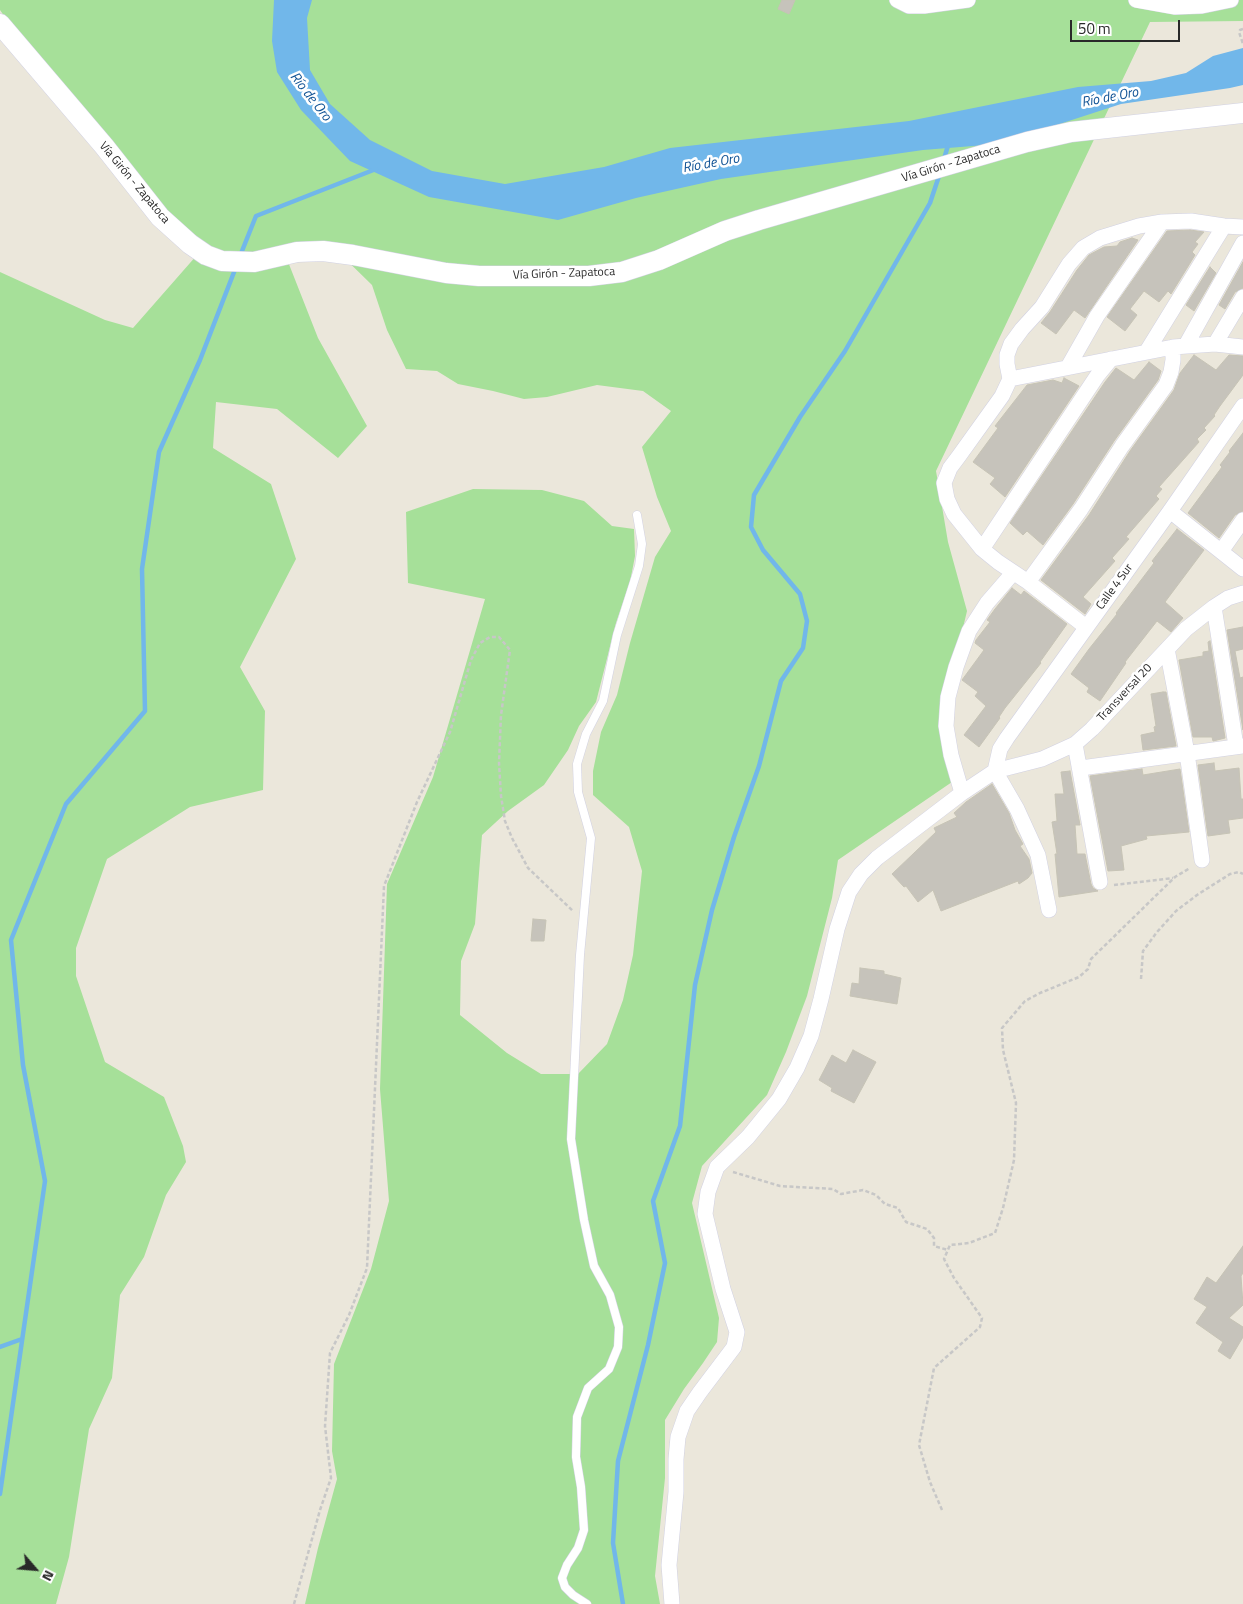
<!DOCTYPE html>
<html>
<head>
<meta charset="utf-8">
<style>
  body { margin:0 }
  #map { position:relative; width:1243px; height:1604px; overflow:hidden; background:#ebe7db; font-family:"Titillium Web",sans-serif }
  canvas { display:block }
  .north { position:absolute; left:10px; top:1544px; width:50px; height:50px; -webkit-text-stroke:4px #fff; paint-order:stroke; rotate:117deg; font-size:14px; font-weight:700; line-height:20px; text-align:center; color:#292929 }
  .north::after { content:''; display:block; margin:auto; width:18px; height:22px; background:#292929; clip-path:polygon(50% 0,100% 100%,50% 72%,0 100%) }
  .scale { position:absolute; left:1070px; top:20px; width:110px; height:22px; box-sizing:border-box; border:2px solid #292929; border-top:0; padding-left:6px; font-size:15px; line-height:18px; white-space:nowrap; color:#292929; -webkit-text-stroke:4px #fff; paint-order:stroke }
</style>
</head>
<body>
<div id="map">
<canvas width="1243" height="1604"></canvas>
<div class="north">N</div>
<div class="scale">50 m</div>
</div>
<script>
const g = document.querySelector('canvas').getContext('2d');
g.lineJoin = 'round';
function paint(path, color) {
  g.fillStyle = color;
  g.fill(path, 'evenodd');
}
function poly(rows) {
  const path = new Path2D();
  for (const r of rows) {
    path.moveTo(r[0], r[1]);
    for (let i = 2; i < r.length; i += 2) path.lineTo(r[i], r[i + 1]);
  }
  return path;
}
function trace(path, color, width, dash) {
  g.strokeStyle = color;
  g.lineWidth = width;
  g.lineCap = dash ? 'butt' : 'round';
  g.setLineDash(dash || []);
  g.stroke(path);
}
function label(font, color, halo, rows, align = 'center') {
  g.font = font + ' "Titillium Web",sans-serif';
  g.lineWidth = 5;
  g.setLineDash([]);
  g.textBaseline = 'middle';
  g.strokeStyle = halo;
  g.fillStyle = color;
  for (const [text, x, y, turn = 0] of rows) {
    g.save();
    g.translate(x, y);
    g.rotate((+turn || 0) * Math.PI / 180);
    g.textAlign = isNaN(turn) ? turn : align;
    if (halo) g.strokeText(text, 0, 0);
    g.fillText(text, 0, 0);
    g.restore();
  }
}
paint(poly([
  [0,0,1243,0,1243,21,1150,22,936,471,948,542,967,611,942,715,952,782,838,860,832,898,807,996,786,1052,767,1095,702,1166,692,1203,719,1318,717,1342,703,1363,684,1389,665,1420,665,1478,655,1576,660,1604,305,1604,318,1548,337,1479,332,1451,334,1364,371,1269,389,1201,380,1089,387,884,433,777,485,599,408,583,406,512,473,489,542,490,584,501,612,526,634,529,635,556,630,582,616,623,596,702,579,726,568,750,544,785,508,811,482,835,475,924,461,961,460,1015,507,1053,541,1074,578,1074,607,1044,623,1000,633,955,642,871,629,827,593,795,593,771,601,732,617,695,630,643,655,557,671,531,657,497,642,447,671,411,643,391,597,385,547,397,524,399,493,391,458,384,437,371,406,369,387,330,372,285,328,242,283,249,318,338,367,426,338,458,277,409,216,402,213,448,271,484,296,559,240,667,265,711,263,790,190,807,107,859,76,948,76,976,105,1062,164,1097,183,1146,186,1162,166,1195,144,1257,120,1295,112,1378,89,1429,69,1557,56,1604,0,1604,0,272,105,320,133,328,204,247,186,235,36,62,0,10]
]), '#a6e099');
paint(poly([
  [274,0,312,0,307,18,310,70,330,104,370,140,432,171,505,184,604,167,670,148,909,121,1078,87,1151,81,1186,73,1213,56,1243,48,1243,85,1230,88,1121,104,998,144,923,150,721,179,636,198,558,220,429,197,350,161,301,110,277,72,272,41]
]), '#71b7ea');
trace(poly([
  [944,159,949,142],
  [240,256,256,216,376,169],
  [0,1347,22,1339],
  [0,1494,45,1181,23,1065,11,940,66,804,145,711,142,569,159,452,200,360,236,267],
  [623,1604,613,1543,618,1461,648,1345,665,1263,653,1201,680,1126,695,985,712,910,734,837,759,766,781,681,803,648,807,621,800,594,763,550,751,527,754,495,800,417,845,351,930,203,940,173]
]), '#71b7ea', 4.5);
const building = poly([
  [782,0,795,0,789,14,778,9,782,0],
  [1190,230,1204,232,1195,242,1198,244,1192,252,1195,255,1171,294,1168,291,1159,302,1144,291,1130,309,1137,315,1125,331,1107,317,1167,231,1190,230],
  [1132,238,1138,240,1085,318,1074,310,1056,334,1041,323,1050,312,1077,270,1089,255,1104,247,1117,246,1120,242,1132,238],
  [1243,262,1243,288,1235,292,1225,309,1219,305,1243,262],
  [1210,267,1216,273,1194,311,1186,305,1210,267],
  [1194,355,1216,370,1229,355,1243,356,1243,375,1220,406,1214,415,1215,416,1204,428,1206,430,1197,439,1199,442,1159,487,1162,489,1156,496,1159,499,1126,537,1129,539,1112,558,1115,561,1083,597,1091,604,1085,614,1041,580,1089,515,1130,451,1174,390,1180,373,1194,355],
  [1149,362,1161,371,1158,380,1114,441,1073,504,1043,545,1027,531,1023,535,1010,523,1105,382,1116,368,1134,380,1149,362],
  [1064,378,1079,386,1005,497,990,484,995,478,973,462,998,428,995,426,1027,385,1053,380,1062,383,1064,378],
  [1243,433,1243,511,1235,515,1219,538,1188,513,1222,467,1220,465,1230,452,1229,451,1243,433],
  [1177,529,1204,550,1165,602,1183,618,1171,632,1157,621,1125,662,1126,663,1100,701,1087,692,1089,688,1071,674,1089,649,1117,614,1116,613,1154,563,1152,561,1177,529],
  [1012,588,1021,595,1024,591,1067,624,1040,662,1041,663,1005,708,999,717,1000,718,979,747,964,735,986,706,975,696,978,692,962,680,984,650,975,643,976,640,990,622,987,620,995,609,1012,588],
  [1243,627,1243,649,1235,651,1240,678,1243,677,1243,730,1227,630,1243,627],
  [1210,641,1225,738,1213,741,1212,737,1193,737,1179,660,1203,656,1203,652,1209,651,1208,642,1210,641],
  [1163,692,1166,692,1176,746,1143,750,1141,735,1155,732,1154,727,1156,726,1151,694,1163,692],
  [1214,763,1215,771,1239,768,1241,799,1243,799,1243,818,1228,820,1230,833,1208,836,1198,765,1214,763],
  [1142,769,1143,775,1180,769,1189,832,1146,836,1147,839,1121,846,1124,870,1108,871,1090,776,1142,769],
  [1070,771,1080,825,1075,825,1077,854,1085,854,1091,884,1093,888,1098,891,1059,897,1055,854,1057,854,1052,822,1057,821,1055,794,1064,794,1061,772,1070,771],
  [992,784,1009,813,1015,830,1023,844,1020,846,1029,859,1032,873,1028,878,1019,884,1018,881,941,911,933,890,918,902,906,886,904,887,892,874,936,832,934,828,957,817,954,813,966,802,992,784],
  [533,919,546,920,544,941,531,941,533,919],
  [860,968,884,971,884,974,901,978,897,1004,850,996,852,983,859,984,860,968],
  [853,1050,876,1062,854,1103,831,1091,832,1088,819,1080,832,1055,846,1063,853,1050],
  [1243,1246,1243,1273,1241,1276,1243,1305,1229,1318,1243,1327,1243,1337,1230,1359,1218,1351,1223,1342,1196,1323,1207,1307,1194,1299,1207,1277,1216,1283,1243,1246]
]);
paint(building, '#c6c3bb');
trace(building, '#c6c3b5', 1);
const lane = poly([
  [587,1604,573,1595,565,1587,562,1578,567,1565,578,1548,584,1530,581,1487,576,1457,577,1417,588,1388,609,1369,618,1347,619,1327,610,1295,594,1266,584,1220,571,1139,580,955,591,838,578,792,577,764,586,734,603,701,617,635,639,566,642,544,637,515]
]);
const street = poly([
  [897,0,909,6,924,6,968,0],
  [1136,0,1175,7,1202,6,1231,0],
  [1215,344,1243,297],
  [1186,345,1243,243],
  [1147,351,1224,226],
  [1068,367,1097,316,1162,222],
  [1010,379,1173,347,1215,344,1243,347],
  [1170,511,1243,569],
  [982,549,1097,376,1111,359],
  [1222,550,1243,520],
  [1028,582,1081,509,1122,446,1166,385,1171,372,1173,360,1173,347],
  [1214,607,1236,746],
  [1086,627,1028,582,998,562,982,549,954,514,947,499,944,483,950,468,959,456,1002,396,1010,379,1007,364,1007,355,1011,344,1022,329,1042,307,1069,264,1083,248,1100,238,1139,226,1162,222,1191,221,1224,226,1243,227],
  [1167,649,1187,753,1202,860],
  [1075,744,1100,882],
  [1081,768,1243,746],
  [995,771,1000,749,1007,738,1170,511,1243,406],
  [995,771,1017,809,1038,855,1049,910],
  [962,793,951,755,946,726,948,697,956,667,969,631,987,603,1013,573],
  [672,1604,669,1565,676,1492,676,1459,678,1437,687,1411,700,1392,734,1347,737,1332,723,1289,705,1214,708,1192,717,1167,748,1137,779,1099,797,1068,811,1036,821,999,837,929,849,892,861,874,877,858,962,793,995,771,1042,759,1075,744,1092,729,1186,629,1214,607,1228,598,1243,593]
]);
const secondary = poly([
  [0,24,104,146,160,217,190,244,206,255,222,261,254,262,297,252,323,251,353,255,446,273,479,276,589,276,622,272,659,260,725,231,759,220,1027,142,1071,132,1243,113]
]);
trace(lane, '#d1d1e2', 9);
trace(street, '#d1d1e2', 16);
trace(secondary, '#d1d1e2', 21);
trace(poly([
  [1243,29,1240,30,1239,32,1243,44],
  [1114,885,1173,878],
  [1141,979,1143,951,1157,932,1176,911,1197,895,1230,874,1239,872,1243,874],
  [733,1172,780,1186,833,1189,841,1194,863,1190,876,1195,885,1204,898,1208,906,1222,927,1229,934,1238,934,1246,948,1250],
  [942,1510,930,1482,919,1445,934,1368,980,1327,982,1318,954,1278,944,1259,950,1245,969,1243,995,1233,1003,1208,1014,1160,1016,1103,1003,1050,1002,1028,1025,1001,1040,993,1079,977,1088,969,1091,959,1175,877,1190,868],
  [294,1604,320,1510,331,1478,325,1426,330,1353,349,1315,367,1268,384,886,417,802,450,732,471,660,480,643,490,637,499,637,510,650,501,715,499,763,501,796,505,821,512,838,528,868,573,911]
]), '#c7c7c7', 2.5, [4, 2.5]);
trace(lane, '#fff', 8);
trace(street, '#fff', 15);
trace(secondary, '#fff', 20);
label('12px', '#292929', '#fff', [
  ["Vía Girón - Zapatoca",951,164,-17],
  ["Vía Girón - Zapatoca",134,183,50],
  ["Vía Girón - Zapatoca",564,274,-2],
  ["Calle 4 Sur",1115,587,-54],
  ["Transversal 20",1125,693,-47]
]);
label('italic 14px', '#115395', '#fff', [
  ["Río de Oro",310,97,52],
  ["Río de Oro",1110,98,-11],
  ["Río de Oro",711,164,-10]
]);
</script>
</body>
</html>
